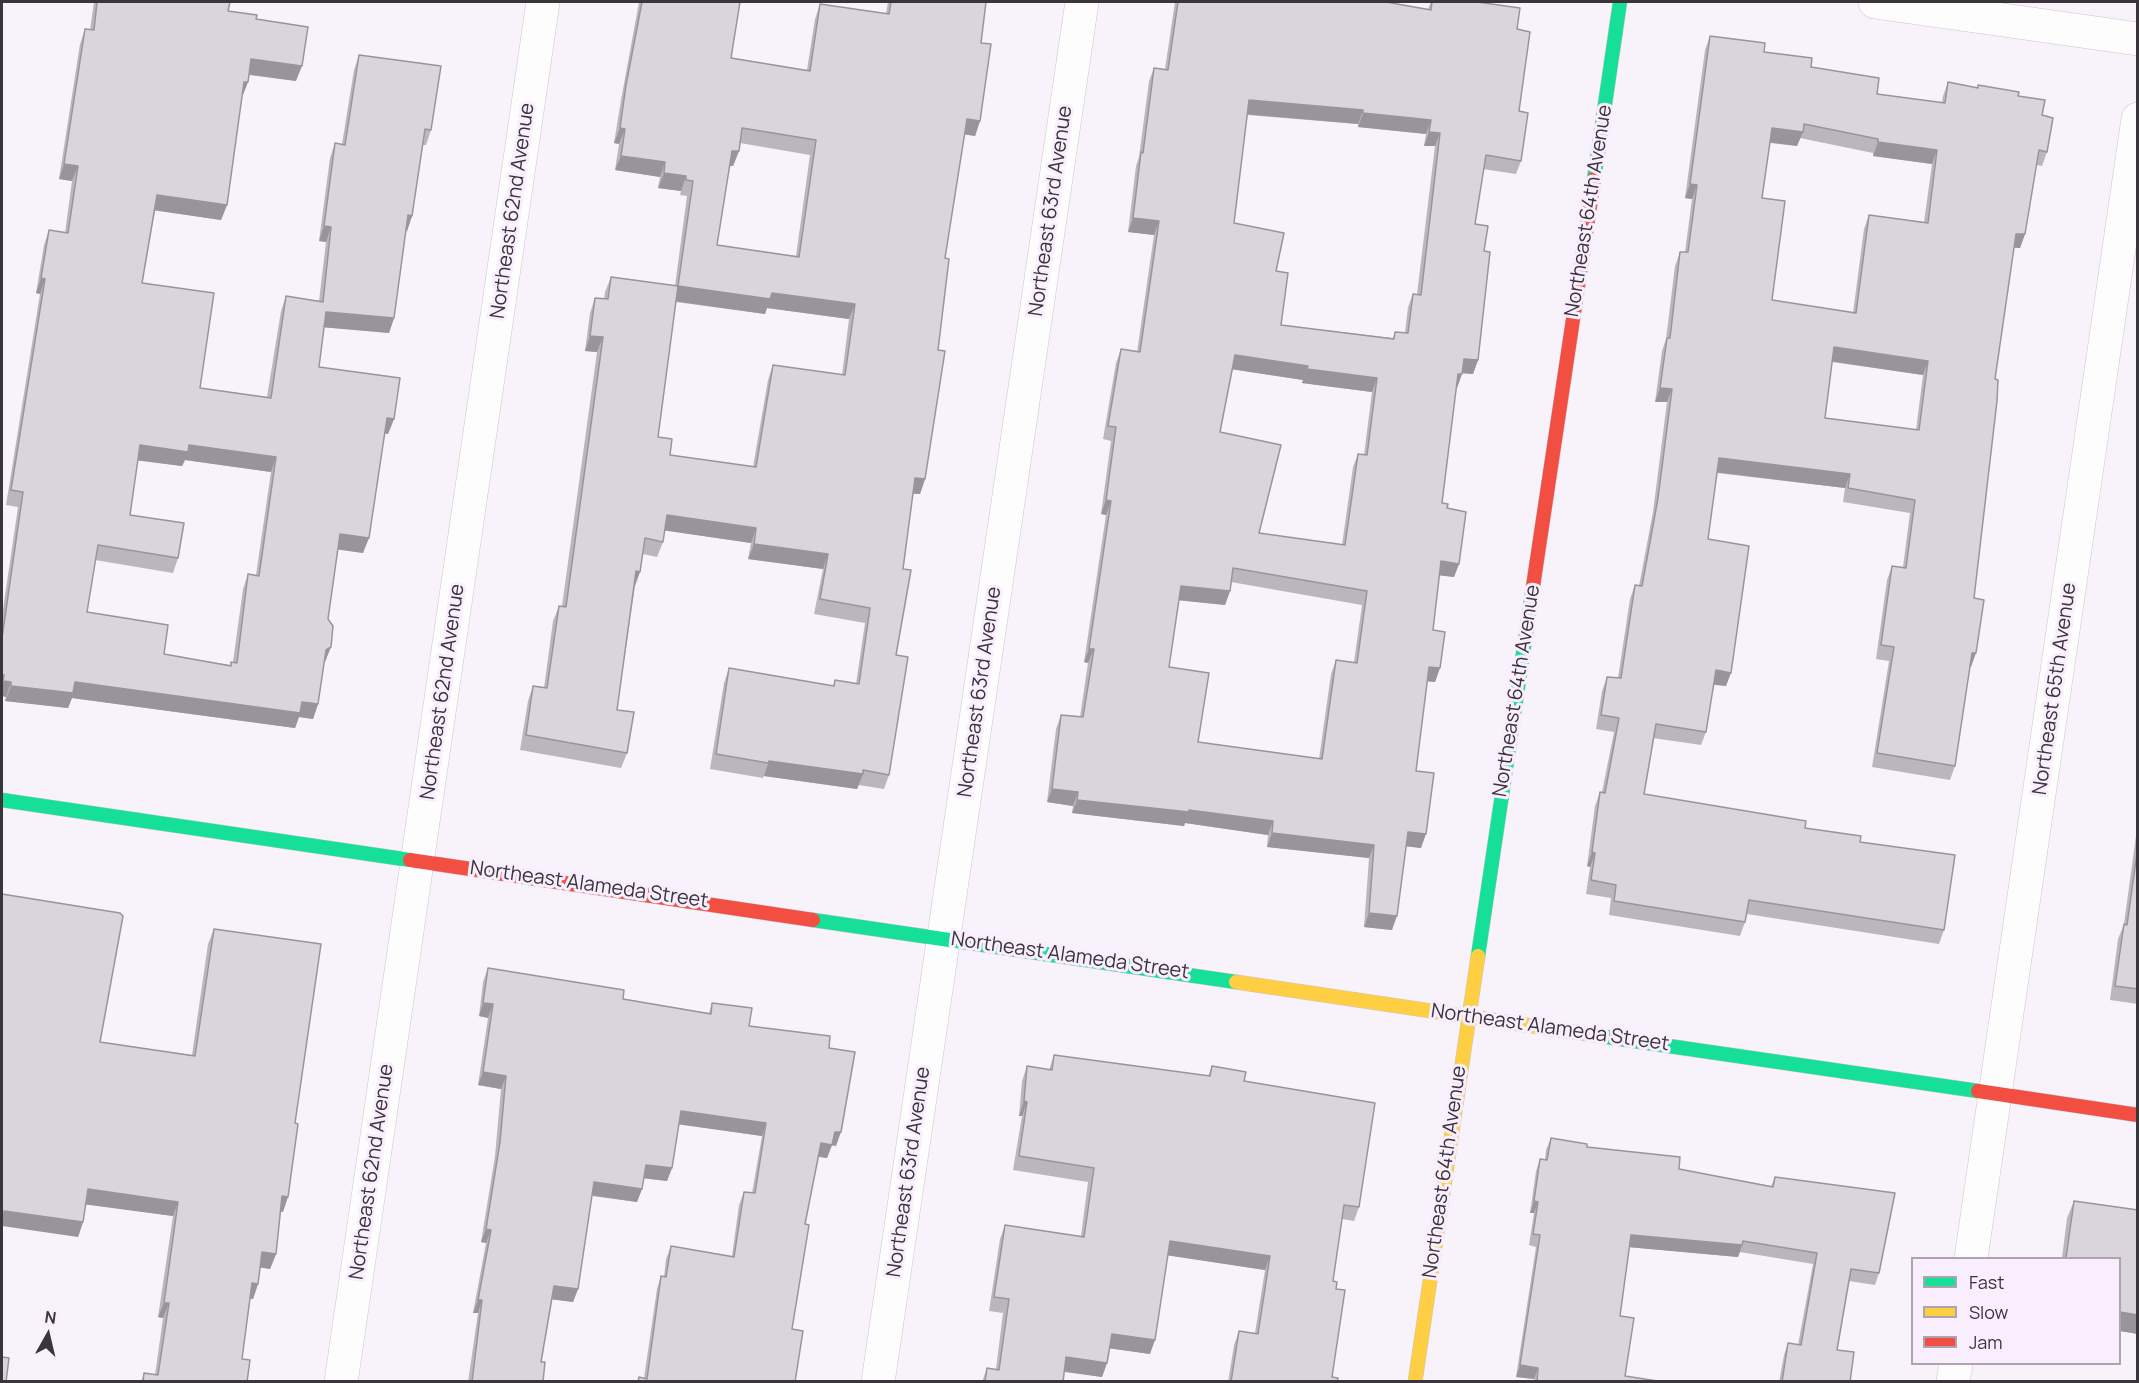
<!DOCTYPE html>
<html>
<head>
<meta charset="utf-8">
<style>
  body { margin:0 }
  #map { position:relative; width:2139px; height:1383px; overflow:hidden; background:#f8f2fa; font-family:Manrope,sans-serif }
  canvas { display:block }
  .frame { position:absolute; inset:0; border:3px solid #3a343b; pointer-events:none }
  .legend { position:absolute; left:1911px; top:1257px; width:210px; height:108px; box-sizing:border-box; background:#f9eefd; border:2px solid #ada4af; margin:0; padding:8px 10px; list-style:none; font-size:18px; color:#3a343b }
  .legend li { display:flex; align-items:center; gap:12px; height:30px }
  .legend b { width:30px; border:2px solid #ada4af }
  .north { position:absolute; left:18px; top:1305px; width:60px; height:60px; -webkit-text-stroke:4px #f9eefd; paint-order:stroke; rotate:8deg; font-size:16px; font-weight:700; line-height:24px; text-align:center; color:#3a343b }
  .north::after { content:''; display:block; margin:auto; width:21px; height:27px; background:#3a343b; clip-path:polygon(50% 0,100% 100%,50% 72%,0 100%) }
</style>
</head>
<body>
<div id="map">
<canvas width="2139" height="1383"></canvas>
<div class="frame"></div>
<ul class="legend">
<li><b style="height:8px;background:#16e098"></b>Fast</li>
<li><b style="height:8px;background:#ffcf43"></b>Slow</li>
<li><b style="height:8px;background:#f24e42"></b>Jam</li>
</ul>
<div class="north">N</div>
</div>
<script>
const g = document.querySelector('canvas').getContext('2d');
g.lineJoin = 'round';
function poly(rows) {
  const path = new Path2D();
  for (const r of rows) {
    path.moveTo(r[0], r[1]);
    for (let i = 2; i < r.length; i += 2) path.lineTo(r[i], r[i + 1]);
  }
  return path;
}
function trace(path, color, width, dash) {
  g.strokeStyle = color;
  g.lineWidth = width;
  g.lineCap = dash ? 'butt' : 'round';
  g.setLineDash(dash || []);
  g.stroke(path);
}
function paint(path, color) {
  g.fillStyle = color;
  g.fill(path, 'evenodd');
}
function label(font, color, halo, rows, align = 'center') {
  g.font = font + ' Manrope,sans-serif';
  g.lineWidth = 6;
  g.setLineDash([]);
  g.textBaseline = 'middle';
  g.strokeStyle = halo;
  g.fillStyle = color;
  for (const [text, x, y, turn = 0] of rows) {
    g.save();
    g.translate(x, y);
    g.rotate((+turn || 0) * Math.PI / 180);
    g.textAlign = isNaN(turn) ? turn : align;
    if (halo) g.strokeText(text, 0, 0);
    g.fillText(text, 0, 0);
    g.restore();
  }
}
const street = poly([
  [1875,2,2138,39],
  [1971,1258,2138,119],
  [341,1382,543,2],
  [878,1382,1082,2],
  [1953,1382,1956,1364]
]);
const fast = poly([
  [1594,179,1620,2],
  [2,800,410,860],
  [813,920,1236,982],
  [1478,956,1532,593],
  [1600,1036,1978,1091]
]);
const slow = poly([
  [1236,982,1600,1036],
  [1415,1382,1478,956]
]);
const jam = poly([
  [1532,593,1594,179],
  [410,860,813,920],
  [1978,1091,2138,1115]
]);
trace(street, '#cac5cc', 34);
trace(fast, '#cac5cc', 15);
trace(slow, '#cac5cc', 15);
trace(jam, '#cac5cc', 15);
trace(street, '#fefdfe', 33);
trace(fast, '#16e098', 14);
trace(slow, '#ffcf43', 14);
trace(jam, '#f24e42', 14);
paint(poly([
  [94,2,230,2,228,11,256,19,296,81,249,75,248,82,242,97,227,205,221,220,155,210,142,283,200,388,267,397,281,311,286,296,319,301,326,242,319,241,330,158,335,143,342,144,354,70,359,55,431,130,426,145,423,145,412,216,407,231,406,231,394,318,389,333,324,327,319,367,394,419,388,434,384,433,363,553,338,549,328,619,325,662,324,663,318,704,313,719,299,717,295,728,72,698,68,708,5,701,6,697,2,696,2,616,18,507,6,505,40,294,36,293,44,245,49,230,65,233,72,181,59,179,80,44,85,29,90,30],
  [137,460,182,466,185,460,271,472,256,575,248,574,243,589,233,662,231,662,230,665,164,654,87,612,95,560,173,573,178,558,130,515],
  [639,2,740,2,731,58,807,70,815,19,820,4,886,14,888,2,986,2,981,43,980,121,975,136,964,134,945,258,938,350,925,479,920,494,913,494,903,569,896,655,889,775,884,789,859,785,857,789,764,776,763,778,710,769,724,683,729,668,833,686,835,680,856,684,865,623,814,614,823,569,748,559,751,543,664,530,663,542,657,557,643,554,635,586,617,710,627,753,621,768,520,750,528,701,533,686,544,688,553,621,559,606,562,606,597,352,585,351,590,313,595,298,604,299,605,292,611,277,675,286,687,196,680,195,681,191,658,188,660,177,615,170,619,144,614,143,621,100],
  [740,143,810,155,796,256,717,245,729,166,733,166,739,151],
  [676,302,765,314,767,308,849,319,842,375,773,365,768,380,753,467,670,455,658,437],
  [1175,2,1386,2,1428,9,1431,2,1477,2,1517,29,1521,161,1516,174,1483,169,1475,224,1484,251,1478,360,1473,374,1462,373,1457,388,1456,388,1442,503,1447,508,1459,564,1454,577,1439,575,1433,630,1440,668,1435,682,1427,681,1416,771,1421,848,1406,846,1392,930,1364,927,1369,858,1267,847,1268,835,1185,823,1184,826,1072,813,1073,806,1047,802,1056,729,1061,715,1080,717,1088,663,1084,662,1106,515,1101,514,1111,441,1103,439,1116,363,1121,349,1137,352,1154,235,1128,232,1136,166,1139,157,1149,81,1154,68,1165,69],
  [1247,115,1358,124,1358,127,1426,134,1424,146,1435,146,1417,294,1413,294,1408,307,1405,333,1395,332,1393,338,1281,325,1276,271,1234,223],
  [1232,369,1303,380,1302,383,1372,392,1364,455,1358,454,1353,467,1342,545,1259,533,1220,432],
  [1231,582,1362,605,1354,662,1336,660,1331,674,1319,759,1198,742,1169,667,1179,600,1225,605,1230,591],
  [1710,36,1764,52,1811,67,1877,94,1942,103,1943,96,1948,82,2018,96,2042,115,2047,152,2042,166,2036,165,2025,234,2020,248,2014,248,1995,379,1974,598,1971,667,1970,667,1955,766,1950,780,1872,767,1889,661,1876,659,1887,580,1892,566,1903,567,1910,513,1843,502,1845,488,1717,473,1708,539,1726,686,1714,685,1706,732,1701,745,1653,738,1644,794,1805,828,1860,842,1944,930,1939,944,1747,914,1745,922,1740,936,1609,915,1611,898,1586,894,1590,867,1587,866,1595,806,1600,792,1602,792,1614,732,1596,729,1602,691,1607,677,1618,678,1630,599,1635,585,1639,586,1653,512,1667,402,1655,402,1662,351,1666,339,1675,266,1680,252,1685,252,1692,199,1685,198,1705,50],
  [1800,138,1873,153,1873,156,1932,164,1924,222,1869,215,1864,229,1853,313,1772,300,1762,198,1770,143,1797,146],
  [1832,362,1923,375,1916,430,1825,418],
  [2138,821,2138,1004,2110,1000,2118,939,2124,924],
  [214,929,283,1212,280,1211,276,1254,270,1269,260,1267,258,1284,253,1299,250,1299,242,1359,247,1382,141,1382,144,1373,155,1375,163,1318,158,1317,173,1216,86,1204,83,1222,78,1237,100,1042,192,1055,208,944],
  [488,968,623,999,709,1013,712,1003,749,1026,829,1048,836,1146,832,1145,827,1158,818,1157,805,1224,792,1329,795,1382,637,1382,639,1377,644,1378,657,1289,661,1276,664,1277,666,1259,671,1246,732,1256,739,1205,744,1192,752,1193,762,1136,679,1124,672,1168,667,1181,644,1178,642,1189,637,1202,592,1196,578,1289,573,1302,552,1299,541,1362,543,1382,468,1382,478,1313,473,1313,486,1243,481,1242,495,1156,501,1089,478,1085,488,1018,479,1016,483,982],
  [1054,1055,1208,1076,1212,1066,1244,1081,1359,1207,1354,1221,1342,1219,1333,1281,1336,1289,1332,1377,1337,1382,1228,1382,1234,1345,1239,1331,1255,1333,1265,1270,1168,1255,1150,1354,1109,1348,1107,1363,1102,1377,1064,1372,1063,1382,982,1382,987,1368,996,1369,1003,1313,989,1311,1000,1239,1005,1225,1081,1236,1088,1182,1013,1170,1022,1116,1019,1116,1022,1081,1027,1066,1049,1070],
  [1551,1138,1679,1169,1771,1186,1775,1177,1879,1273,1875,1285,1849,1281,1837,1350,1850,1382,1779,1382,1784,1355,1788,1343,1798,1345,1813,1264,1740,1252,1738,1257,1629,1247,1620,1316,1625,1376,1664,1382,1534,1382,1534,1379,1516,1377,1536,1247,1529,1245,1534,1213,1530,1213,1536,1171,1540,1159,1545,1160,1546,1150],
  [2074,1201,2138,1210,2138,1334,2120,1331,2120,1258,2062,1258,2067,1218]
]), '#bbb6be');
paint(poly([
  [251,59,302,66,296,81,245,74],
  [244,82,248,82,242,97],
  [1249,100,1363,110,1358,124,1244,114],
  [1363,113,1431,120,1426,134,1358,127],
  [967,119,980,121,975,136,962,134],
  [620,128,625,129,619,144,614,143],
  [1772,128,1803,132,1797,146,1767,142],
  [1429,132,1440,133,1435,146,1424,146],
  [1878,142,1937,150,1932,164,1873,156],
  [732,151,739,151,733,166,726,166],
  [621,156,665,162,660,177,615,170],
  [64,164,78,166,72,181,59,179],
  [664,173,686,176,681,191,658,188],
  [1690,184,1697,185,1692,199,1685,198],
  [157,195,227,205,221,220,152,210],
  [408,215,412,216,407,231,402,230],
  [1133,218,1159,221,1154,235,1128,232],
  [324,226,331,227,326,242,319,241],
  [2016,234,2025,234,2020,248,2011,247],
  [41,278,45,279,40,294,36,293],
  [678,286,772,293,855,304,849,319,767,308,765,314,673,301],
  [326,312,394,318,389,333,320,327],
  [590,336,603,337,597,352,585,351],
  [1834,347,1928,361,1923,375,1829,361],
  [1235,355,1308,366,1303,380,1230,369],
  [1464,359,1478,360,1473,374,1459,373],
  [1307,369,1377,378,1372,392,1302,383],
  [1458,374,1462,374,1457,388,1453,388],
  [1660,388,1672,389,1667,402,1655,402],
  [387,418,394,419,388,434,381,433],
  [140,445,189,445,276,457,271,472,185,460,182,466,134,460],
  [1719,458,1850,474,1845,488,1714,472],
  [915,478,925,479,920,494,909,493],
  [1106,500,1111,501,1106,515,1101,514],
  [667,515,756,528,751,543,661,530],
  [340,534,369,538,363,553,334,549],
  [754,544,828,554,823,569,748,559],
  [1441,561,1459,564,1454,577,1436,575],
  [636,571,640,572,635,586],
  [1181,586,1230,591,1225,605,1176,600],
  [331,647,325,662,321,665,326,650],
  [1089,649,1094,649,1088,663,1084,662],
  [1972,653,1976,653,1971,667,1967,667],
  [1429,667,1440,668,1435,682,1424,681],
  [1716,670,1731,673,1726,686,1711,684],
  [3,681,11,682,6,697,2,696,2,685],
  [75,682,302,702,318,704,313,719,299,717,295,728,72,698,68,708,5,701,11,686],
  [769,761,863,774,857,789,764,776],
  [1052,789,1078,792,1073,806,1047,802],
  [1077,800,1189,810,1273,821,1268,835,1185,823,1184,826,1072,813],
  [1408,832,1426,834,1421,848,1403,846],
  [1272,833,1374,845,1369,858,1267,847],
  [1592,852,1595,853,1590,867,1587,866],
  [1369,913,1397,916,1392,930,1364,927],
  [483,1003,493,1004,488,1018,479,1016],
  [483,1072,506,1076,501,1089,478,1085],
  [1024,1101,1027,1102,1022,1116,1019,1116],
  [681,1111,766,1123,762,1136,676,1124],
  [835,1132,841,1132,836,1146,832,1145,827,1158,816,1156,821,1143],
  [646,1165,672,1168,667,1181,641,1178],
  [594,1182,642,1189,637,1202,589,1195],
  [88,1189,178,1202,173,1216,82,1204],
  [282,1196,288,1197,283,1212,276,1211],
  [1534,1201,1538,1202,1534,1213,1530,1213],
  [4,1211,83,1222,78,1237,2,1226],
  [486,1229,491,1230,486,1243,481,1242],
  [1631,1235,1742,1245,1738,1257,1627,1247],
  [1170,1241,1270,1256,1265,1270,1165,1255],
  [262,1252,276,1254,270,1269,257,1267],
  [252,1283,258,1284,253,1299,246,1298],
  [554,1286,578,1289,573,1302,549,1299],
  [478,1300,482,1300,478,1313,473,1313],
  [164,1303,169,1303,163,1318,158,1317],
  [2120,1312,2138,1315,2138,1334,2120,1331],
  [1112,1334,1155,1340,1150,1354,1107,1348],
  [1066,1357,1107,1363,1102,1377,1061,1371],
  [1520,1365,1538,1368,1534,1379,1516,1377]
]), '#99949b');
const building = poly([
  [97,2,230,2,228,11,257,15,256,19,308,27,302,66,251,59,248,82,244,82,227,205,157,195,142,283,214,293,200,388,271,398,286,296,323,302,331,227,324,226,335,143,345,145,359,55,441,66,431,130,425,129,412,216,408,215,394,318,326,312,319,367,400,378,394,419,387,418,369,538,340,534,328,619,333,626,331,647,326,650,318,704,302,702,300,713,75,682,73,693,11,686,11,682,3,681,4,675,2,675,2,638,23,492,11,490,45,279,41,278,49,230,68,233,78,166,64,164,85,29,94,30,97,2],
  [140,445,188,452,189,445,276,457,259,576,248,574,237,663,231,662,231,666,164,654,168,625,87,612,98,545,178,558,184,523,130,515,140,445],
  [642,2,740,2,731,58,810,71,820,4,889,14,891,2,986,2,981,43,991,44,980,121,967,119,945,258,949,259,938,350,945,351,925,479,915,478,903,569,911,570,896,655,908,657,889,775,863,770,863,774,769,761,768,763,716,754,729,668,834,686,835,680,859,684,870,608,820,599,828,554,754,544,756,528,667,515,663,542,645,538,640,572,636,571,617,710,634,712,627,753,526,735,533,686,547,688,559,606,566,607,603,337,590,336,595,298,608,299,611,277,678,286,693,181,686,180,686,176,664,173,665,162,621,156,625,129,620,128,626,85,642,2],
  [742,128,816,140,799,257,717,245,732,151,739,151,742,128],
  [678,286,770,299,772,293,855,304,845,375,773,365,756,467,670,455,672,439,658,437,678,286],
  [1178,2,1386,2,1431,10,1432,2,1477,2,1520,8,1517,29,1530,32,1519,111,1528,113,1521,161,1486,155,1475,224,1488,226,1484,251,1490,252,1478,360,1464,359,1462,374,1458,374,1442,503,1448,504,1447,508,1466,512,1459,564,1441,561,1433,630,1445,632,1440,668,1429,667,1416,771,1434,773,1426,834,1408,832,1397,916,1369,913,1374,845,1272,833,1273,821,1189,810,1189,812,1077,800,1078,792,1052,789,1061,715,1083,717,1094,649,1089,649,1111,501,1106,500,1116,427,1108,426,1121,349,1140,352,1159,221,1133,218,1141,152,1143,153,1154,68,1168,70,1178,2],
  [1249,100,1363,110,1363,113,1431,120,1429,132,1440,133,1421,295,1413,294,1408,333,1395,332,1394,339,1281,325,1288,273,1276,271,1284,233,1234,223,1249,100],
  [1235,355,1308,366,1307,369,1377,378,1367,455,1358,454,1345,545,1259,533,1281,445,1220,432,1235,355],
  [1233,568,1367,591,1357,663,1336,660,1322,759,1198,742,1209,673,1169,667,1181,586,1230,591,1233,568],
  [1710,36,1765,43,1764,52,1812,58,1811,67,1879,78,1877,94,1945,103,1948,82,1978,88,1978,85,2019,92,2018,96,2045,100,2042,115,2053,118,2047,152,2039,150,2025,234,2016,234,1995,379,1998,380,1997,401,1974,598,1984,600,1976,653,1972,653,1955,766,1877,753,1894,647,1881,645,1892,566,1906,568,1915,500,1848,488,1850,474,1719,458,1708,539,1749,546,1731,673,1716,670,1706,732,1656,724,1644,794,1806,821,1805,828,1861,836,1860,842,1955,855,1944,930,1749,900,1745,922,1614,901,1616,885,1591,880,1595,853,1592,852,1600,792,1605,793,1619,718,1601,715,1607,677,1621,678,1635,585,1642,586,1658,498,1672,389,1660,388,1667,338,1670,338,1680,252,1688,252,1697,185,1690,184,1710,36],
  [1804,124,1878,139,1878,142,1937,150,1928,223,1869,215,1856,313,1772,300,1785,201,1762,198,1772,128,1803,132,1804,124],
  [1834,347,1928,361,1919,430,1825,418,1834,347],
  [2138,846,2138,989,2115,986,2124,924,2127,925,2138,846],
  [2,894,120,913,123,916,100,1042,195,1056,214,929,321,944,295,1123,298,1124,288,1197,282,1196,276,1254,262,1252,258,1284,252,1283,242,1359,250,1360,247,1382,143,1382,144,1373,158,1375,169,1303,164,1303,178,1202,88,1189,83,1222,4,1211,2,1227,2,894],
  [488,968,624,990,623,999,711,1014,712,1003,752,1008,749,1026,830,1036,829,1048,855,1052,841,1132,835,1132,832,1145,821,1143,805,1224,809,1225,792,1329,803,1331,795,1382,638,1382,639,1377,647,1379,661,1276,666,1277,671,1246,734,1257,744,1192,755,1193,766,1123,681,1111,672,1168,646,1165,642,1189,594,1182,578,1289,554,1286,541,1362,545,1362,543,1382,472,1382,482,1300,478,1300,491,1230,486,1229,500,1142,506,1076,483,1072,493,1004,483,1003,488,968],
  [1054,1055,1210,1076,1212,1066,1246,1072,1244,1081,1375,1103,1359,1207,1344,1205,1333,1281,1337,1282,1336,1289,1345,1290,1332,1377,1338,1378,1337,1382,1231,1382,1239,1331,1258,1334,1270,1256,1170,1241,1155,1340,1112,1334,1107,1363,1066,1357,1063,1382,985,1382,987,1368,999,1370,1009,1299,994,1297,1005,1225,1084,1237,1094,1168,1019,1156,1027,1102,1024,1101,1027,1066,1052,1070,1054,1055],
  [1551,1138,1587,1144,1587,1147,1680,1157,1679,1169,1773,1187,1775,1177,1895,1193,1879,1273,1851,1269,1837,1350,1854,1352,1850,1382,1782,1382,1788,1343,1801,1345,1817,1253,1743,1241,1742,1245,1631,1235,1620,1316,1634,1318,1625,1376,1664,1382,1537,1382,1538,1368,1520,1365,1540,1235,1533,1234,1538,1202,1534,1201,1540,1159,1547,1160,1551,1138],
  [2074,1201,2138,1210,2138,1315,2120,1312,2120,1258,2066,1258,2074,1201],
  [2,1357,9,1358,6,1382,2,1382,2,1357]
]);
paint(building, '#dad4dd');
trace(building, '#99949b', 1.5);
label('20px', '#3a343b', '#f9eefd', [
  ["Northeast 62nd Avenue",513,211,-82],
  ["Northeast 63rd Avenue",1051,211,-82],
  ["Northeast 64th Avenue",1589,211,-81],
  ["Northeast 65th Avenue",2055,689,-82],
  ["Northeast 64th Avenue",1517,691,-81],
  ["Northeast 62nd Avenue",443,692,-82],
  ["Northeast 63rd Avenue",980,692,-82],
  ["Northeast Alameda Street",589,885,8],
  ["Northeast Alameda Street",1070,956,8],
  ["Northeast Alameda Street",1550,1028,8],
  ["Northeast 62nd Avenue",372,1172,-82],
  ["Northeast 63rd Avenue",909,1172,-82],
  ["Northeast 64th Avenue",1445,1172,-82]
]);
</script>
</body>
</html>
